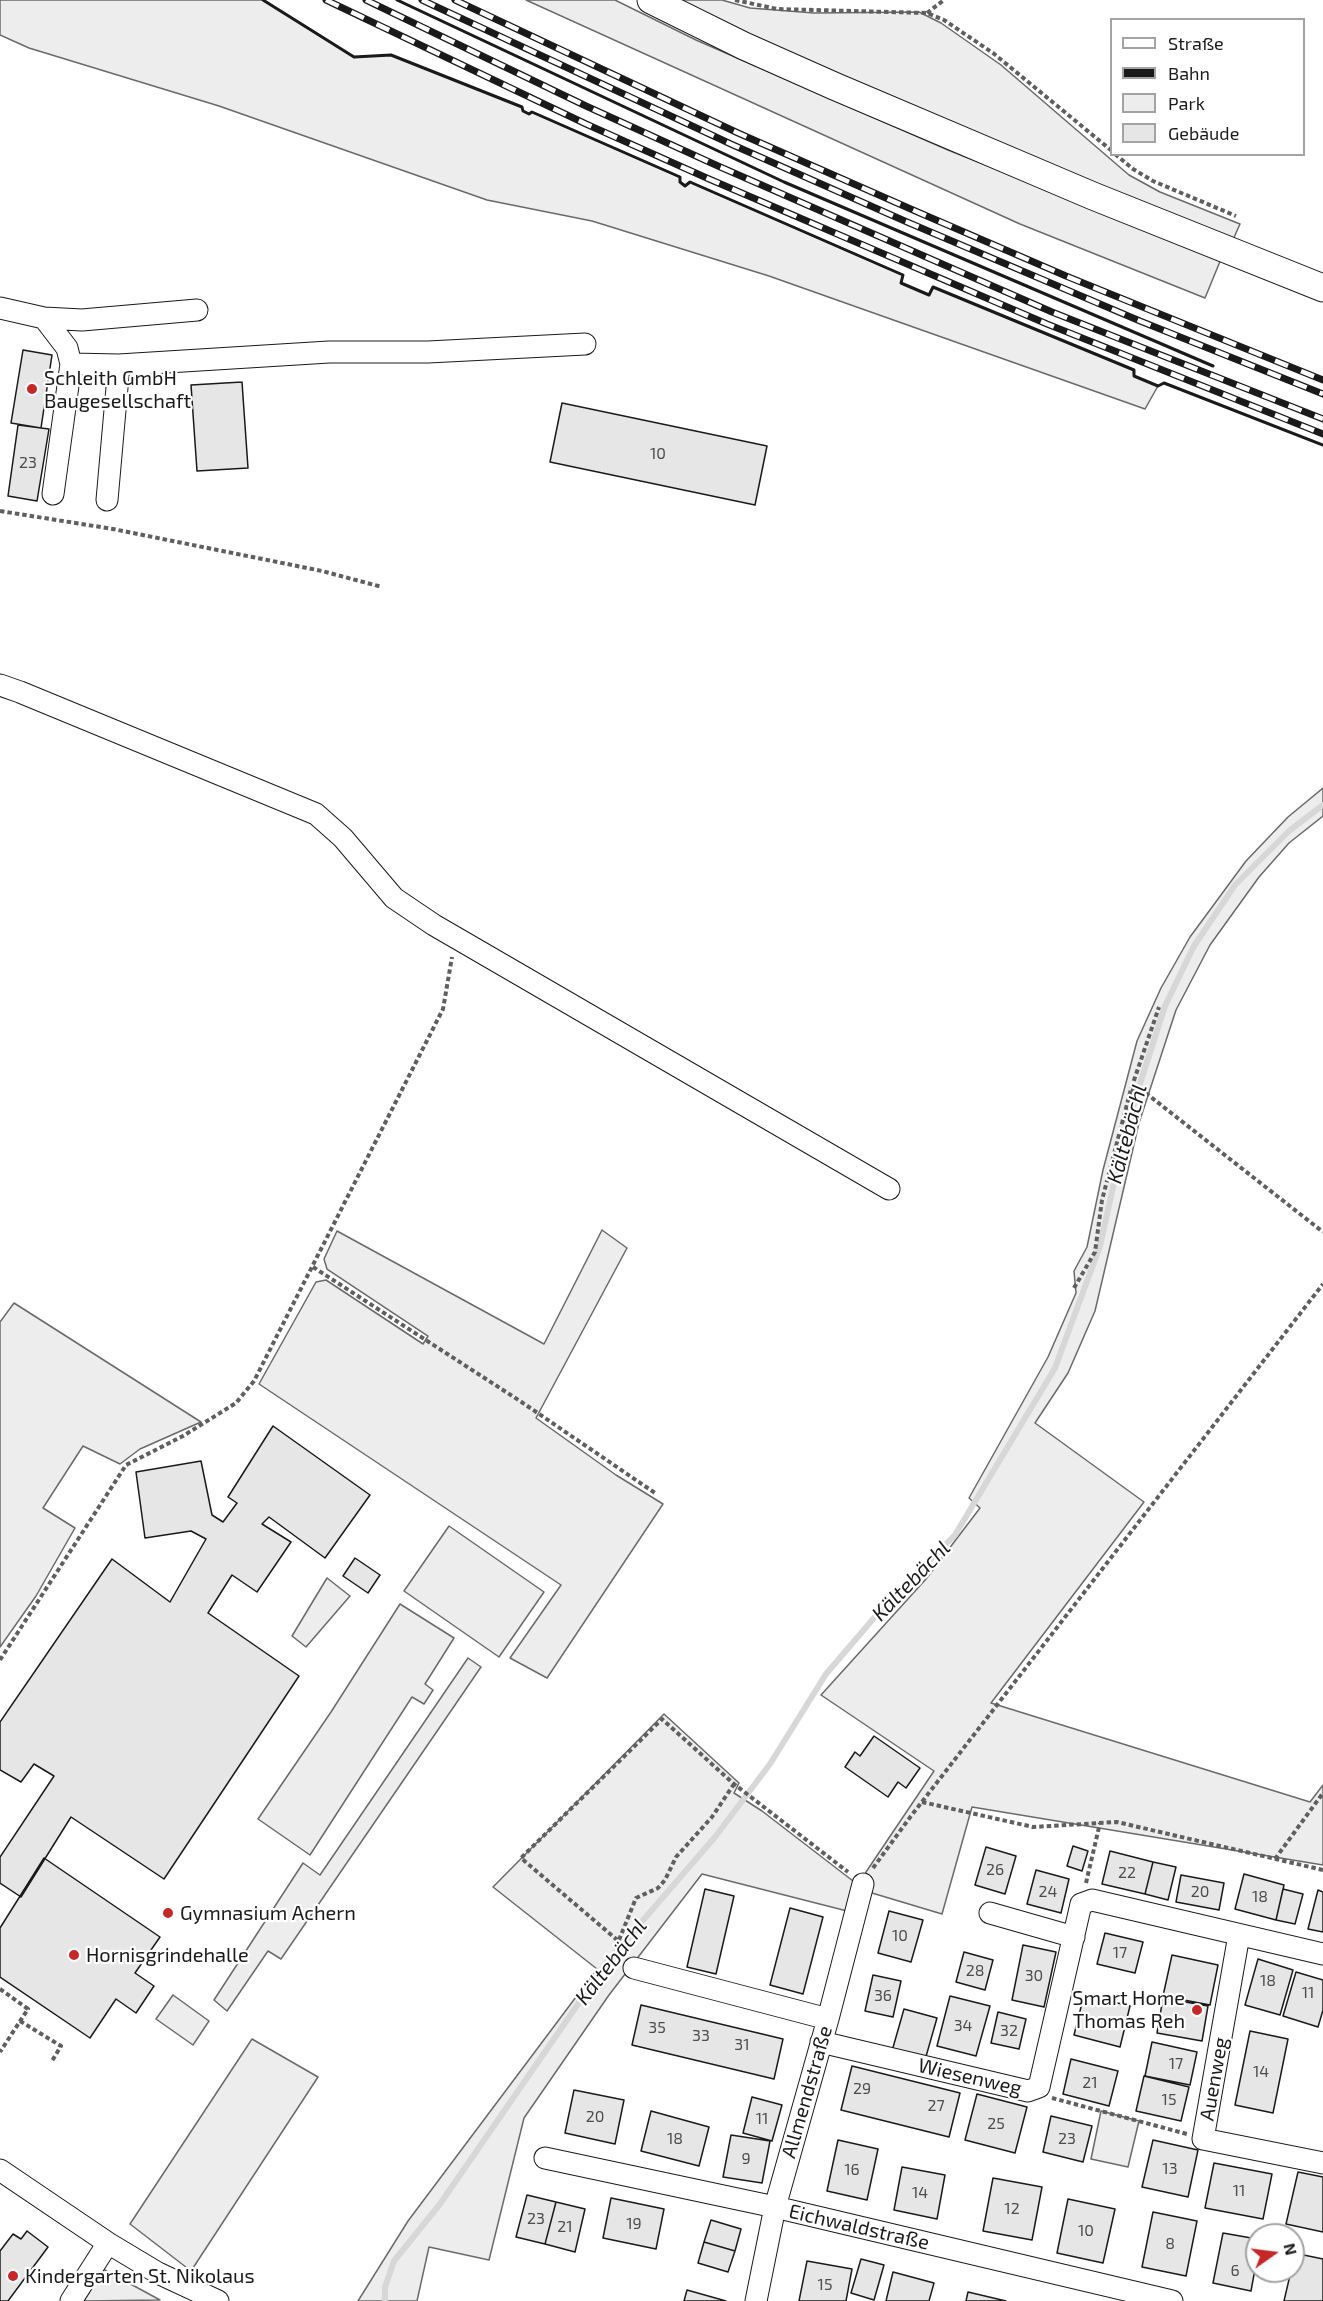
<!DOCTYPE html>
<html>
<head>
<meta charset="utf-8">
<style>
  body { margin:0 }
  #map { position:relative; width:1323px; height:2301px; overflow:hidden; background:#fff; font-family:"Exo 2",sans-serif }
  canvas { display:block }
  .legend { position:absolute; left:1110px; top:18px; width:195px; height:138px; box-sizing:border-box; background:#fff; border:2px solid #a3a3a3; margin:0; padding:8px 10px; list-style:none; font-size:18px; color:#1a1a1a }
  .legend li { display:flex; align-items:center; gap:12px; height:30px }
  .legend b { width:30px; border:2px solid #a3a3a3 }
  .north { position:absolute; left:1245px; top:2223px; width:60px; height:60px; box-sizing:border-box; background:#fff; border:2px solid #a3a3a3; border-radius:50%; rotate:76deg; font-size:16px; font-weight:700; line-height:24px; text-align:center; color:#1a1a1a }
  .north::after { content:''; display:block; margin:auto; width:21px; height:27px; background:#c62828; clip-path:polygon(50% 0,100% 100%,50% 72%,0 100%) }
</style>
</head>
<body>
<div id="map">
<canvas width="1323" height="2301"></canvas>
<ul class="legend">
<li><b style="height:8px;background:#fff"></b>Straße</li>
<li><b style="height:8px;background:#1a1a1a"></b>Bahn</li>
<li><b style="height:16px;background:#ededed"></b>Park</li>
<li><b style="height:16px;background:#e6e6e6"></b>Gebäude</li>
</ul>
<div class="north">N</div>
</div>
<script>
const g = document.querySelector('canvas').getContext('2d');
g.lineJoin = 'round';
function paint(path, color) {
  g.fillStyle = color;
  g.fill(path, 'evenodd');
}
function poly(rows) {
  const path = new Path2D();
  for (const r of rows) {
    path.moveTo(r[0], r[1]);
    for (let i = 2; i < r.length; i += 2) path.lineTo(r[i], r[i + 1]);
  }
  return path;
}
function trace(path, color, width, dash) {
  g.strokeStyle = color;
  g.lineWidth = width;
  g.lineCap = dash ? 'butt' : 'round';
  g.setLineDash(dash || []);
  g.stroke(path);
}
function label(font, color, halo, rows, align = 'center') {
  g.font = font + ' "Exo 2",sans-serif';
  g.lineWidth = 4.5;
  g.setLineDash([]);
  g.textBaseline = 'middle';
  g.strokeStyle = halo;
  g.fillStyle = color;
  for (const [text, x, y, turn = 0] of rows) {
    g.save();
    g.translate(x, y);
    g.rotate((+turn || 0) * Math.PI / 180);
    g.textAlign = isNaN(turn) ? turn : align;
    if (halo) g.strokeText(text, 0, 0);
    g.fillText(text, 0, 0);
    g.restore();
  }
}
const green = poly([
  [0,0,263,0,354,57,391,55,522,107,523,111,529,114,532,112,680,177,680,182,685,185,690,182,903,275,901,283,929,295,933,287,1133,370,1134,376,1158,386,1145,409,769,276,592,221,487,200,219,106,29,48,0,35,0,0],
  [526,0,615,0,696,40,948,150,1221,259,1205,298,1020,224,526,0],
  [674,0,722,0,750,8,814,13,919,12,941,23,1001,65,1129,175,1160,192,1240,224,1232,242,963,131,674,0],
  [1323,788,1323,816,1289,843,1259,877,1210,945,1176,1010,1139,1123,1095,1311,1068,1373,1035,1423,1144,1502,991,1703,1310,1802,1323,1785,1323,1865,972,1807,942,1914,862,1890,866,1872,934,1771,821,1695,926,1579,980,1508,969,1498,1048,1357,1076,1293,1074,1271,1087,1247,1103,1170,1137,1041,1161,988,1190,937,1246,861,1288,817,1323,788],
  [602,1230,627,1248,536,1418,616,1475,663,1504,547,1678,510,1658,561,1585,259,1384,316,1282,326,1280,423,1344,428,1336,327,1269,324,1259,337,1231,544,1344,602,1230],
  [14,1303,201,1422,140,1449,120,1464,83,1446,43,1508,75,1528,36,1596,0,1647,0,1322,14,1303],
  [449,1526,544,1592,499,1657,404,1591,449,1526],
  [327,1578,350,1596,306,1647,292,1636,327,1578],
  [400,1604,454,1638,425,1684,433,1690,424,1704,412,1697,310,1855,258,1819,331,1712,400,1604],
  [468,1658,481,1667,281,1959,268,1951,227,2011,214,2000,303,1863,320,1875,468,1658],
  [664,1714,739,1783,734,1793,762,1811,853,1881,857,1887,851,1912,702,1874,609,1995,524,2118,489,2260,429,2247,417,2301,358,2301,408,2221,597,1969,493,1887,664,1714],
  [173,1995,209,2021,193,2045,156,2019,173,1995],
  [252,2039,318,2077,191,2271,130,2224,252,2039],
  [1101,2111,1139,2121,1128,2167,1091,2159,1101,2111],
  [103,2269,160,2300,84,2301,103,2269]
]);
paint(green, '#ededed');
trace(green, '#6a6a6a', 1.5);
trace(poly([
  [385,2301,385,2287,394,2261,440,2204,607,1962,715,1837,770,1764,826,1674,886,1604,955,1535,1055,1368,1100,1246,1127,1124,1165,1006,1194,946,1235,885,1289,831,1323,805]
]), '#d7d7d7', 6);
const building = poly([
  [23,350,52,355,41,428,11,423,23,350],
  [242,382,248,468,197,471,191,385,242,382],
  [562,403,767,446,755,505,550,462,562,403],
  [18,425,49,429,37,501,8,496,18,425],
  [273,1426,370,1495,325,1558,269,1517,262,1524,291,1542,257,1592,232,1575,208,1613,299,1676,164,1879,71,1817,21,1897,0,1883,0,1857,54,1776,34,1764,21,1782,0,1770,0,1722,112,1559,170,1602,206,1539,191,1531,145,1538,136,1472,201,1461,212,1515,223,1522,237,1503,228,1497,273,1426],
  [355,1558,380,1575,368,1593,343,1576,355,1558],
  [874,1736,920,1768,906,1788,898,1782,888,1797,845,1767,855,1752,860,1756,874,1736],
  [1073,1846,1088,1851,1082,1871,1067,1866,1073,1846],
  [986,1847,1016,1856,1005,1894,975,1885,986,1847],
  [1110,1851,1153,1862,1145,1894,1102,1884,1110,1851],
  [44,1858,160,1937,135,1973,154,1986,136,2013,116,1999,90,2038,0,1977,0,1928,44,1858],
  [1153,1862,1176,1867,1168,1900,1145,1894,1153,1862],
  [1036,1870,1069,1879,1061,1913,1027,1904,1036,1870],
  [1244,1874,1284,1885,1276,1920,1235,1909,1244,1874],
  [1181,1875,1224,1883,1219,1910,1176,1902,1181,1875],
  [705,1889,734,1896,716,1974,687,1967,705,1889],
  [1283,1889,1303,1894,1295,1924,1276,1920,1283,1889],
  [1318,1890,1323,1892,1323,1932,1308,1929,1318,1890],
  [790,1908,823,1917,803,1994,770,1985,790,1908],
  [889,1911,923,1920,911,1962,878,1953,889,1911],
  [1105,1933,1143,1942,1135,1973,1097,1964,1105,1933],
  [1023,1945,1056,1952,1044,2007,1012,2000,1023,1945],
  [964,1952,993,1960,985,1990,956,1982,964,1952],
  [1172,1955,1218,1965,1210,2005,1163,1996,1172,1955],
  [1258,1959,1293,1970,1280,2015,1245,2005,1258,1959],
  [1296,1972,1323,1980,1323,2010,1318,2027,1283,2016,1296,1972],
  [873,1975,901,1981,893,2017,865,2011,873,1975],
  [1084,1995,1130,2006,1120,2047,1074,2035,1084,1995],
  [950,1996,990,2006,976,2056,937,2046,950,1996],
  [1163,1998,1208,2006,1202,2041,1157,2033,1163,1998],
  [641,2005,783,2039,774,2079,632,2045,641,2005],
  [904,2009,937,2018,925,2060,892,2051,904,2009],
  [998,2012,1026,2019,1019,2049,991,2043,998,2012],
  [1250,2031,1288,2039,1273,2113,1235,2105,1250,2031],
  [1152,2042,1197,2052,1190,2085,1145,2076,1152,2042],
  [1071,2059,1118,2071,1109,2106,1063,2094,1071,2059],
  [852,2066,960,2093,949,2137,841,2110,852,2066],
  [1144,2076,1189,2087,1181,2121,1136,2111,1144,2076],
  [574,2090,624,2100,615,2144,565,2133,574,2090],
  [977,2094,1027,2107,1015,2153,965,2140,977,2094],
  [752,2097,782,2105,772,2141,743,2133,752,2097],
  [651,2111,709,2127,699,2166,641,2151,651,2111],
  [1051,2116,1092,2126,1083,2162,1043,2152,1051,2116],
  [731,2135,770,2141,762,2183,723,2177,731,2135],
  [838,2140,878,2149,867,2200,827,2191,838,2140],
  [1153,2140,1198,2150,1188,2197,1142,2187,1153,2140],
  [1214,2163,1272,2174,1263,2219,1205,2208,1214,2163],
  [902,2167,945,2175,937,2219,894,2210,902,2167],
  [1298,2172,1323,2177,1323,2232,1286,2224,1298,2172],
  [993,2178,1042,2187,1032,2240,983,2231,993,2178],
  [527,2195,556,2202,545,2244,516,2237,527,2195],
  [611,2198,664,2209,656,2249,603,2238,611,2198],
  [1068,2199,1115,2209,1103,2263,1057,2253,1068,2199],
  [556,2202,585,2209,575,2252,545,2244,556,2202],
  [1153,2212,1197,2221,1186,2276,1142,2267,1153,2212],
  [711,2220,741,2229,735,2251,704,2242,711,2220],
  [27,2231,48,2247,8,2301,0,2301,0,2251,13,2234,21,2239,27,2231],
  [1223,2233,1257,2239,1257,2258,1251,2291,1213,2283,1223,2233],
  [704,2242,735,2251,728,2272,698,2263,704,2242],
  [1294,2253,1323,2259,1323,2301,1284,2301,1291,2271,1293,2271,1294,2253],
  [861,2259,884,2265,874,2300,851,2293,861,2259],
  [807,2261,852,2269,846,2301,799,2301,807,2261],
  [893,2272,934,2283,929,2301,886,2301,893,2272],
  [687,2290,726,2301,684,2301,687,2290],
  [968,2292,1006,2301,966,2301,968,2292]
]);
paint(building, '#e6e6e6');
trace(building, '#1a1a1a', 1.5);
const minor = poly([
  [0,308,44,318,82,320,197,310],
  [44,318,67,348,71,364,53,494],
  [71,364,119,365,107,500],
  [119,365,329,352,428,352,585,344],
  [0,685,20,692,316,814,343,838,394,898,434,925,889,1189],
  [990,1913,1074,1937],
  [1239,1935,1203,2139,1323,2163],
  [634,1968,828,2019],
  [821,2042,1028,2091,1039,2087,1081,1904,1092,1900,1323,1954],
  [545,2158,775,2207,1172,2301],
  [0,2170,108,2243,158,2273,218,2301],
  [71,2301,108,2243],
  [756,2301,775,2207,828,2019,863,1884]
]);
const major = poly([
  [651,0,744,46,834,86,1093,196,1323,288]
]);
trace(minor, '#1a1a1a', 23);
trace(major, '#1a1a1a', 29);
trace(poly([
  [735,0,777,9,927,13,944,20,993,53,1112,151],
  [927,13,944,0],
  [1115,154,1133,169,1153,181,1236,216],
  [0,511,113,529,322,571,382,587],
  [1131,1089,1147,1094,1323,1232],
  [313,1267,520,1401,655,1493],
  [1074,1288,1095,1252,1102,1200,1131,1089,1159,1007],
  [0,1660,126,1465,183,1436,236,1403,254,1381,443,1009,452,957],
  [922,1802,1033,1827,1117,1822,1323,1870],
  [1275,1859,1323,1793],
  [873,1868,911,1816,1323,1284],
  [1086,1883,1100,1823],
  [619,1940,636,1898,658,1888,665,1880,676,1857,712,1817,734,1784],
  [629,1950,521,1858,662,1719,734,1784,848,1872],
  [0,1989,28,2009,0,2052],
  [20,2021,61,2046,52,2061],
  [1052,2098,1187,2134]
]), '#5f5f5f', 4, [4.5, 3]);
trace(minor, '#fff', 21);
trace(major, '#fff', 27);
const rail = poly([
  [326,0,586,124,709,179,1047,324,1323,434],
  [366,0,586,106,718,166,1052,312,1323,419],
  [422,0,733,145,907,222,1140,321,1323,394],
  [455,0,738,133,913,210,1066,276,1323,380]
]);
trace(rail, '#1a1a1a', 7);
trace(rail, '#fff', 4.5, [14]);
trace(poly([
  [263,0,354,57,391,55,522,107,523,111,529,114,532,112,680,177,680,182,685,186,690,182,903,275,901,283,929,295,933,287,1134,370,1134,376,1158,386,1164,383,1323,445],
  [397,0,784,182,1213,366]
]), '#1a1a1a', 3);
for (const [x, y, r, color] of [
  [32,389,6,"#c62828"],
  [168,1913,6,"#c62828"],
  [74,1955,6,"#c62828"],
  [1197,2010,6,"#c62828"],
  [13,2276,6,"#c62828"]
]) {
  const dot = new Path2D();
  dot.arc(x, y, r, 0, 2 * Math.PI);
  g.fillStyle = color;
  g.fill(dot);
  trace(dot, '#fff', 2);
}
label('16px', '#4d4d4d', null, [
  ["10",658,454],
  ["23",28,463],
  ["26",995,1870],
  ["22",1127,1873],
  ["24",1048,1892],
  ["20",1200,1892],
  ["18",1260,1897],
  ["10",900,1936],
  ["17",1120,1953],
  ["28",975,1971],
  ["30",1034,1976],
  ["18",1268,1981],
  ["11",1308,1993],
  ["36",883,1996],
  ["34",963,2026],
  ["35",657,2028],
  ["32",1009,2031],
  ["33",701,2036],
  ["31",742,2045],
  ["17",1176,2064],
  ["14",1261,2072],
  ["21",1090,2083],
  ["29",862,2089],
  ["15",1169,2100],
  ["27",936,2106],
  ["20",595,2117],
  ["11",762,2119],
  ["25",996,2124],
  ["18",675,2139],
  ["23",1067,2139],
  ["9",746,2159],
  ["13",1170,2169],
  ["16",852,2170],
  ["11",1239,2191],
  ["14",920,2193],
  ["12",1012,2209],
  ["23",536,2219],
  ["19",634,2224],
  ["21",565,2227],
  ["10",1086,2231],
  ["8",1170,2244],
  ["6",1235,2271],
  ["15",825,2285]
]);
label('20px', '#1a1a1a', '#fff', [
  ["Schleith GmbH",44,378],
  ["Baugesellschaft",44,401],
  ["Gymnasium Achern",180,1913],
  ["Hornisgrindehalle",86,1955],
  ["Smart Home",1185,1998,"right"],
  ["Thomas Reh",1185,2021,"right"],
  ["Kindergarten St. Nikolaus",25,2276]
], 'left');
label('20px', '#1a1a1a', '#fff', [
  ["Wiesenweg",970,2077,13],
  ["Auenweg",1214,2079,-80],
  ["Allmendstraße",807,2092,-74],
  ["Eichwaldstraße",859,2227,13]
]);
label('italic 21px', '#1a1a1a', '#fff', [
  ["Kältebächl",1127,1134,-75],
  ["Kältebächl",911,1581,-46],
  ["Kältebächl",611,1962,-52]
]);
</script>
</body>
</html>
